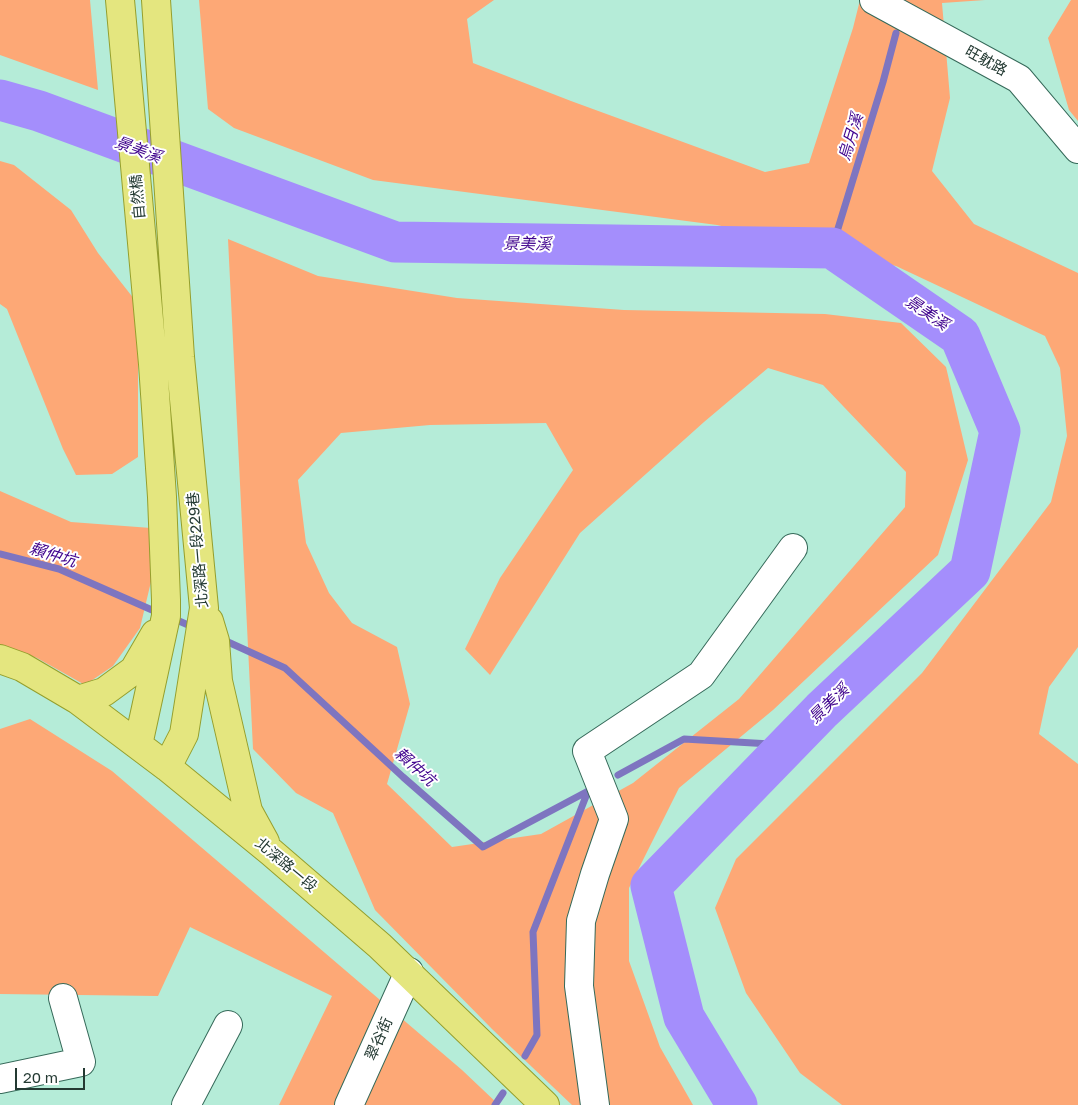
<!DOCTYPE html>
<html>
<head>
<meta charset="utf-8">
<style>
  body { margin:0 }
  #map { position:relative; width:1078px; height:1105px; overflow:hidden; background:#b5ecd8; font-family:"Golos Text",sans-serif }
  canvas { display:block }
  .scale { position:absolute; left:15px; top:1068px; width:70px; height:22px; box-sizing:border-box; border:2px solid #243a33; border-top:0; padding-left:6px; font-size:15px; line-height:18px; white-space:nowrap; color:#243a33; -webkit-text-stroke:4px #fff; paint-order:stroke }
</style>
</head>
<body>
<div id="map">
<canvas width="1078" height="1105"></canvas>
<div class="scale">20 m</div>
</div>
<script>
const g = document.querySelector('canvas').getContext('2d');
g.lineJoin = 'round';
function paint(path, color) {
  g.fillStyle = color;
  g.fill(path, 'evenodd');
}
function poly(rows) {
  const path = new Path2D();
  for (const r of rows) {
    path.moveTo(r[0], r[1]);
    for (let i = 2; i < r.length; i += 2) path.lineTo(r[i], r[i + 1]);
  }
  return path;
}
function trace(path, color, width, dash) {
  g.strokeStyle = color;
  g.lineWidth = width;
  g.lineCap = dash ? 'butt' : 'round';
  g.setLineDash(dash || []);
  g.stroke(path);
}
function label(font, color, halo, rows, align = 'center') {
  g.font = font + ' "Golos Text","Noto Sans TC",sans-serif';
  g.lineWidth = 4;
  g.setLineDash([]);
  g.textBaseline = 'middle';
  g.strokeStyle = halo;
  g.fillStyle = color;
  for (const [text, x, y, turn = 0] of rows) {
    g.save();
    g.translate(x, y);
    g.rotate((+turn || 0) * Math.PI / 180);
    g.textAlign = isNaN(turn) ? turn : align;
    if (halo) g.strokeText(text, 0, 0);
    g.fillText(text, 0, 0);
    g.restore();
  }
}
paint(poly([
  [0,0,90,0,98,90,0,55],
  [199,0,494,0,467,19,473,63,571,101,765,172,809,163,853,28,860,0,985,0,942,3,950,98,932,171,974,224,1078,273,1078,647,1049,687,1039,734,1078,764,1078,1105,842,1105,800,1073,746,993,715,908,736,859,922,673,1051,502,1067,436,1060,368,1045,336,896,266,717,225,373,180,234,128,208,109],
  [1071,0,1078,0,1078,121,1069,110,1048,38],
  [0,161,14,165,71,210,98,253,138,304,138,457,112,474,76,475,63,449,7,309,0,304],
  [228,239,318,276,457,298,624,310,825,314,901,323,946,367,968,460,938,555,773,710,679,788,629,888,629,961,660,1047,693,1105,572,1105,492,1029,375,910,333,813,296,793,253,749],
  [768,368,823,385,906,472,905,507,739,699,633,783,541,834,452,847,387,784,410,704,397,647,352,623,329,593,306,543,298,480,341,433,430,425,546,423,573,470,500,578,465,649,490,675,580,533,704,422],
  [0,491,71,522,151,528,154,569,140,628,113,666,85,685,37,658,0,645],
  [30,719,112,771,462,1070,499,1105,279,1105,332,996,190,927,158,996,0,994,0,729]
]), '#fda876');
trace(poly([
  [832,248,883,82,896,33],
  [0,554,59,569,152,610],
  [179,621,195,628],
  [228,642,285,668,403,777,483,847,590,790],
  [618,775,684,739,788,745],
  [525,1056,537,1035,533,932,588,791],
  [495,1105,503,1093]
]), '#7e75c0', 7);
trace(poly([
  [0,100,39,111,395,242,832,248,960,336,1000,431,970,571,822,710,651,886,684,1017,737,1105]
]), '#a48efc', 41);
const minor = poly([
  [874,0,1019,79,1078,149],
  [0,1079,81,1062,63,998],
  [186,1105,228,1025],
  [349,1105,409,972],
  [595,1105,579,986,581,921,595,874,614,819,587,751,701,675,793,548]
]);
const major = poly([
  [120,0,153,364,162,497,166,600,166,616,138,745],
  [156,0,180,357,204,608,184,734,167,767],
  [209,621,215,641,218,681,248,811,265,842],
  [0,659,22,667,78,700,167,767,271,852,380,946,545,1105],
  [78,700,104,692,134,670,155,634]
]);
trace(minor, '#356959', 30);
trace(major, '#959f2d', 30);
trace(minor, '#fff', 28);
trace(major, '#e4e67f', 28);
label('15px', '#243a33', '#fff', [
  ["旺躭路",986,61,29],
  ["自然橋",138,197,-95],
  ["北深路一段229巷",198,550,-95],
  ["北深路一段",286,865,40],
  ["翠谷街",379,1039,-66]
]);
label('italic 16px', '#40048e', '#fff', [
  ["烏月溪",851,137,-73],
  ["景美溪",138,150,20],
  ["景美溪",527,244,1],
  ["景美溪",927,313,34],
  ["賴仲坑",53,555,17],
  ["景美溪",829,704,-44],
  ["賴仲坑",415,767,42]
]);
</script>
</body>
</html>
